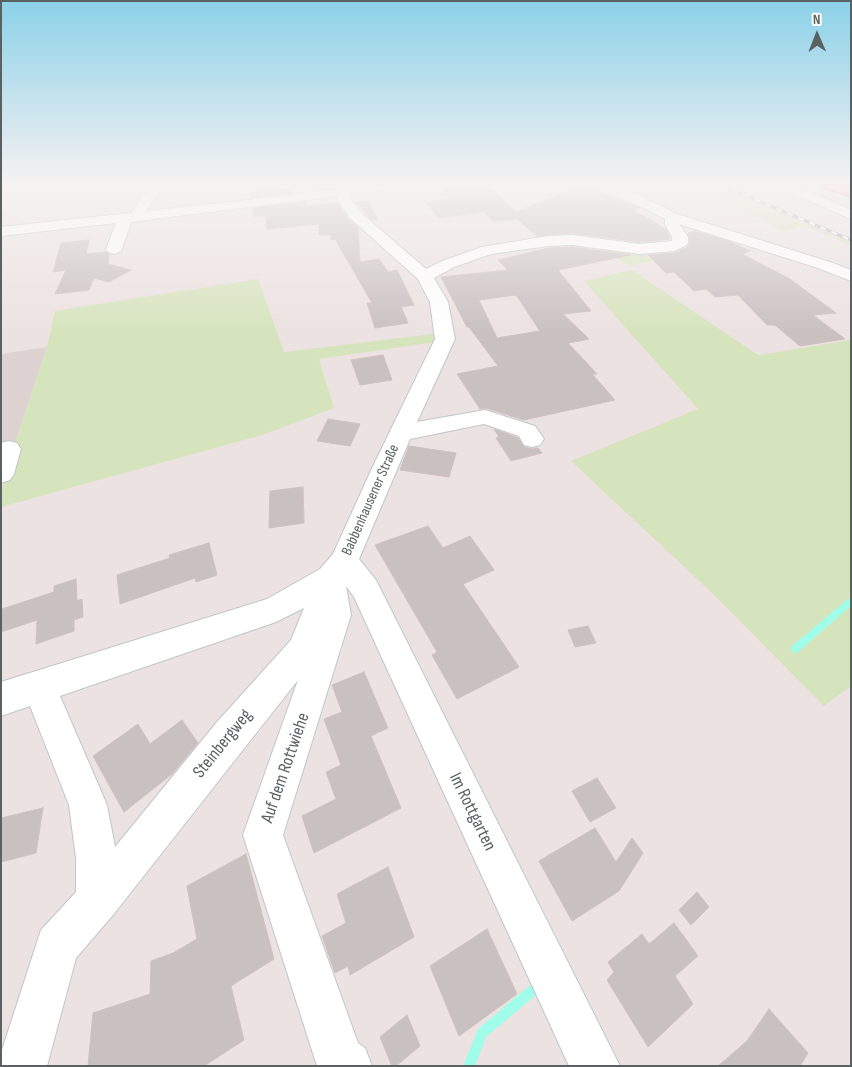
<!DOCTYPE html>
<html>
<head>
<meta charset="utf-8">
<style>
  body { margin:0 }
  #map { position:relative; width:852px; height:1067px; overflow:hidden; background:#ece2e1; font-family:"Sofia Sans Condensed",sans-serif }
  canvas { display:block }
  .frame { position:absolute; inset:0; border:2px solid #596161; pointer-events:none }
  .north { position:absolute; left:792px; top:10px; width:50px; height:50px; -webkit-text-stroke:4px #fff; paint-order:stroke; rotate:359deg; font-size:14px; font-weight:700; line-height:20px; text-align:center; color:#596161 }
  .north::after { content:''; display:block; margin:auto; width:18px; height:22px; background:#596161; clip-path:polygon(50% 0,100% 100%,50% 72%,0 100%) }
</style>
</head>
<body>
<div id="map">
<canvas width="852" height="1067"></canvas>
<div class="frame"></div>
<div class="north">N</div>
</div>
<script>
const g = document.querySelector('canvas').getContext('2d');
g.lineJoin = 'round';
function paint(path, color) {
  g.fillStyle = color;
  g.fill(path, 'evenodd');
}
function poly(rows) {
  const path = new Path2D();
  for (const r of rows) {
    path.moveTo(r[0], r[1]);
    for (let i = 2; i < r.length; i += 2) path.lineTo(r[i], r[i + 1]);
  }
  return path;
}
function trace(path, color, width, dash) {
  g.strokeStyle = color;
  g.lineWidth = width;
  g.lineCap = dash ? 'butt' : 'round';
  g.setLineDash(dash || []);
  g.stroke(path);
}
function label(font, color, halo, rows, align = 'center') {
  g.font = font + ' "Sofia Sans Condensed",sans-serif';
  g.lineWidth = 4.5;
  g.setLineDash([]);
  g.textBaseline = 'middle';
  g.strokeStyle = halo;
  g.fillStyle = color;
  for (const [text, x, y, turn = 0] of rows) {
    g.save();
    g.translate(x, y);
    g.rotate((+turn || 0) * Math.PI / 180);
    g.textAlign = isNaN(turn) ? turn : align;
    if (halo) g.strokeText(text, 0, 0);
    g.fillText(text, 0, 0);
    g.restore();
  }
}
paint(poly([
  [47,347,15,443,1,445,1,354]
]), '#ded3d2');
paint(poly([
  [686,185,715,185,851,242,851,246,803,225,784,232,741,208],
  [789,185,851,185,851,209],
  [597,245,642,252,653,261,628,265],
  [632,270,758,355,851,340,851,686,824,706,711,592,571,461,698,409,584,281],
  [258,279,284,352,441,333,436,342,319,359,334,408,262,435,1,507,1,493,15,443,47,347,55,311]
]), '#d6e4bd');
paint(poly([
  [311,185,316,185,338,190,336,191,311,185],
  [851,598,851,606,798,652,795,653,792,652,791,649,792,646,848,599,851,598],
  [532,985,536,987,538,991,536,995,486,1037,475,1066,463,1066,478,1029,528,987,532,985]
]), '#a0fde9');
const building = poly([
  [438,185,488,185,516,212,583,185,640,208,633,210,666,229,670,239,640,242,572,233,537,236,517,219,493,221,485,212,438,218,426,202,450,199,438,185],
  [289,188,292,193,251,198,250,193,289,188],
  [368,201,378,220,372,220,355,202,368,201],
  [305,202,307,205,338,203,348,219,358,227,360,262,379,259,388,272,397,270,414,305,401,307,408,323,375,328,367,303,372,303,335,239,331,240,331,235,319,235,319,224,267,229,266,216,254,217,253,208,305,202],
  [695,231,731,242,750,251,742,254,790,279,836,313,813,315,845,339,800,346,775,325,767,325,738,295,715,297,706,289,694,291,674,272,666,273,648,255,674,253,686,248,690,243,688,233,695,231],
  [89,240,86,254,105,252,109,254,108,264,131,270,109,282,94,278,89,290,55,294,66,270,53,272,61,243,89,240],
  [572,247,630,255,558,270,591,311,563,314,589,339,568,343,597,374,592,374,615,400,524,420,486,408,480,409,457,374,498,366,469,327,467,327,441,277,508,270,498,260,548,248,572,247],
  [516,295,540,331,497,338,479,300,516,295],
  [383,355,392,380,360,385,351,360,383,355],
  [328,419,360,424,350,446,317,441,328,419],
  [494,429,518,438,524,447,532,449,538,448,542,453,511,461,496,438,499,437,494,429],
  [409,446,456,453,449,477,400,470,409,446],
  [303,487,304,523,269,528,270,491,303,487],
  [428,526,443,548,470,536,494,570,463,584,519,667,457,699,432,655,437,652,375,545,428,526],
  [209,543,217,575,196,582,195,578,120,604,117,575,170,558,169,555,209,543],
  [76,579,77,601,82,599,83,617,74,620,74,631,36,644,37,620,1,632,2,609,54,592,54,586,76,579],
  [588,626,596,643,575,647,568,630,588,626],
  [364,672,388,728,371,736,401,808,314,853,302,816,336,799,326,772,341,765,324,719,342,712,332,685,364,672],
  [182,720,198,743,172,774,124,812,93,756,138,724,150,744,182,720],
  [597,778,616,808,590,822,572,791,597,778],
  [43,808,36,853,1,862,1,818,43,808],
  [595,828,616,862,632,838,643,853,619,891,572,921,539,861,595,828],
  [246,854,274,959,231,986,244,1040,204,1066,88,1066,93,1013,150,994,151,961,173,953,197,939,187,886,246,854],
  [388,867,414,937,350,975,348,966,335,973,322,936,346,923,337,894,388,867],
  [697,892,709,907,691,925,679,910,697,892],
  [674,923,698,956,675,976,693,1004,648,1047,607,980,614,972,608,962,642,934,649,944,674,923],
  [487,929,517,994,459,1036,430,966,487,929],
  [769,1009,808,1053,800,1066,718,1066,747,1041,769,1009],
  [407,1015,420,1046,396,1066,392,1066,380,1037,407,1015]
]);
paint(building, '#c9c0c0');
trace(building, '#d0c0bf', 1);
const minor = poly([
  [151,185,164,185,146,211,284,196,363,185,394,185,393,188,388,189,349,195,352,201,360,212,426,269,442,261,482,247,548,236,572,235,640,244,672,241,672,237,665,224,665,219,627,200,592,188,590,185,609,185,637,194,677,214,830,262,851,270,851,281,818,268,679,224,688,237,688,243,685,246,674,251,640,254,572,245,548,246,491,254,454,267,434,278,448,302,455,339,417,422,485,410,535,426,544,439,540,445,532,447,524,445,519,436,484,424,410,439,359,559,376,580,620,1066,569,1066,354,597,346,586,351,615,283,835,358,1043,365,1048,372,1066,317,1066,243,835,298,680,113,915,76,958,47,1066,1,1066,1,1053,41,930,76,892,76,858,69,805,30,706,1,716,1,682,267,599,320,569,333,554,374,464,435,339,430,302,418,279,350,218,336,196,131,222,122,249,120,252,114,254,108,252,106,249,116,223,1,236,1,227,131,213,151,185],
  [304,608,291,640,217,722,115,847,107,805,60,696,276,622,304,608],
  [781,185,795,185,851,210,851,219,782,189,781,185],
  [9,441,17,443,21,449,14,474,10,480,1,483,1,443,9,441]
]);
const highway = poly([
  [822,185,841,185,851,188,851,196,824,188,822,185]
]);
trace(minor, '#bfc7c7', 2);
trace(highway, '#e80c05', 2);
paint(minor, '#fff');
paint(highway, '#fa9489');
const rail = poly([
  [721,185,851,240]
]);
trace(rail, '#acadad', 3);
trace(rail, '#fff', 2, [6]);
const sky = g.createLinearGradient(0, 0, 0, 334);
sky.addColorStop(0, '#8bd1e8');
sky.addColorStop(0.55, '#f6f2f2');
sky.addColorStop(1, '#f6f2f200');
g.fillStyle = sky;
g.fillRect(0, 0, 852, 334);
label('15px', '#596161', '#fff', [
  ["Babbenhausener Straße",371,500,-66]
]);
label('18px', '#596161', '#fff', [
  ["Steinbergweg",223,744,-51],
  ["Auf dem Rottwiehe",286,768,-71],
  ["Im Rottgarten",472,812,64]
]);
</script>
</body>
</html>
